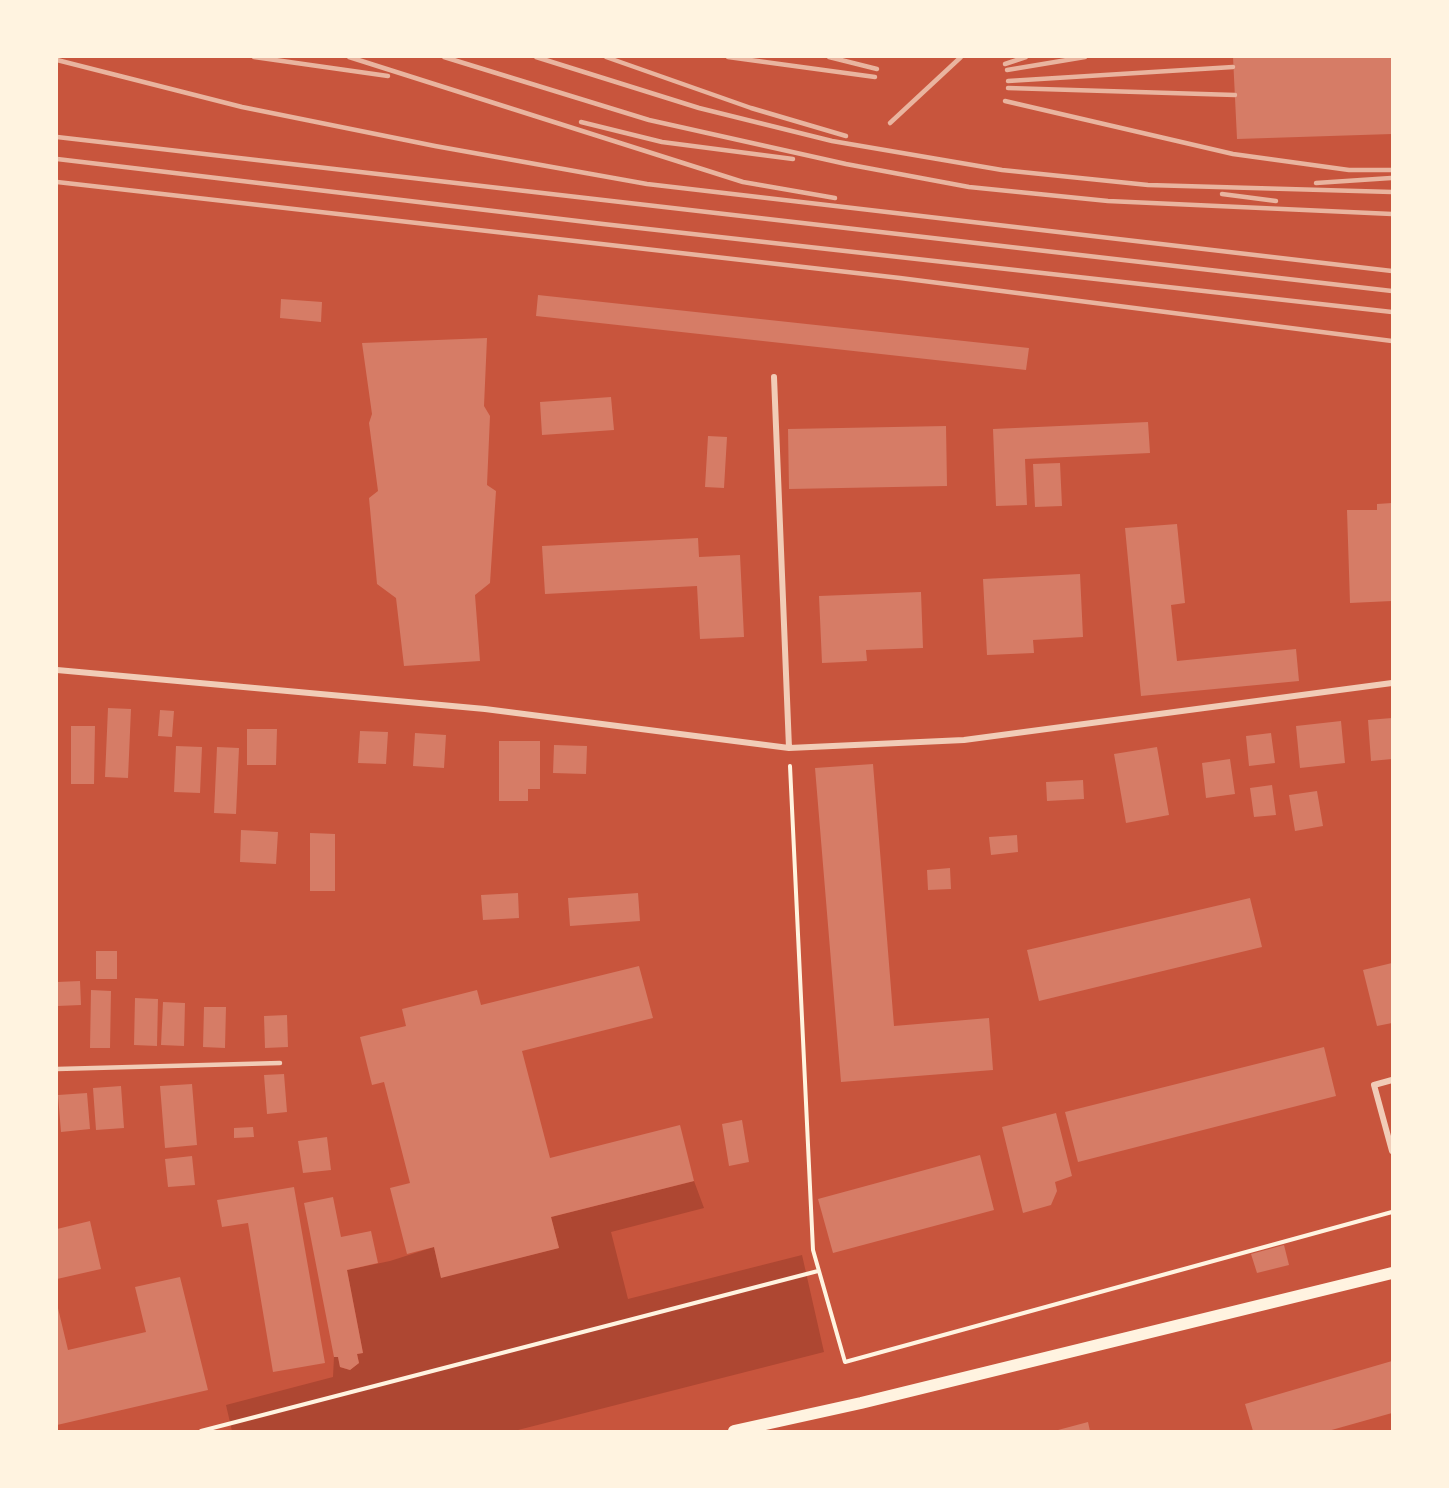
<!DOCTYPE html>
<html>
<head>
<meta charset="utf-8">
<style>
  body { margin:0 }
  #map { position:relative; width:1449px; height:1488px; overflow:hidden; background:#c8553d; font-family:"Fira Sans Condensed",sans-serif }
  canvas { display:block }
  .frame { position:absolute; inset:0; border:58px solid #fff3e0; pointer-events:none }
</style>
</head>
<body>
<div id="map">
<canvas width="1449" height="1488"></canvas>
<div class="frame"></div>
</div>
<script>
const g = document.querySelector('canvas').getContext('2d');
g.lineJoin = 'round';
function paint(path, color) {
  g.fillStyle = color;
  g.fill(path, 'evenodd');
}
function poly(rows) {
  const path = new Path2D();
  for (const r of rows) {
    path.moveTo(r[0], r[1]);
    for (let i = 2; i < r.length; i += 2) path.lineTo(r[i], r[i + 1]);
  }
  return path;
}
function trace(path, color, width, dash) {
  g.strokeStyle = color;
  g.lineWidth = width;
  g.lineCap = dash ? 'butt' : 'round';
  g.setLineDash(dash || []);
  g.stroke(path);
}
paint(poly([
  [694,1181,704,1208,611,1232,628,1299,802,1255,824,1352,514,1431,232,1431,226,1405,333,1377,334,1357,338,1357,340,1367,350,1370,359,1363,357,1354,363,1353,347,1270,390,1261,434,1247,441,1277,559,1248,551,1217]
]), '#ae4732');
paint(poly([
  [1233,57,1392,57,1392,134,1237,139],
  [538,295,1029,348,1026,370,536,316],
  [281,299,322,302,321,322,280,318],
  [487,338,484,406,490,416,487,485,496,491,490,583,475,595,480,661,404,666,396,598,377,584,369,498,378,491,369,423,372,414,362,343],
  [611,397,614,430,542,435,540,402],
  [1148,422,1150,453,1025,459,1027,505,996,506,993,429],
  [946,426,947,486,789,489,788,429],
  [708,436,727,437,724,488,705,487],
  [1060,463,1062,506,1035,507,1033,464],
  [1392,503,1392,601,1350,603,1347,510,1377,510,1377,504],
  [1177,524,1185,603,1171,605,1177,661,1296,649,1299,681,1141,696,1125,528],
  [698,538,699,557,740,555,744,637,700,639,697,586,545,594,542,546],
  [1080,574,1083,637,1033,640,1034,653,987,655,983,579],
  [921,592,923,648,866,650,867,661,822,663,819,596],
  [108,708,131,709,128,778,105,777],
  [160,710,174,711,172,737,158,736],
  [1392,718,1392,759,1371,761,1368,720],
  [1341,721,1345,763,1300,768,1296,726],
  [71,726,95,726,94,784,71,784],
  [247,729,277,729,276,765,247,765],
  [360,731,388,732,386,764,358,763],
  [415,733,446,735,444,768,413,766],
  [1271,733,1275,763,1249,766,1246,736],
  [499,741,540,741,540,789,528,789,528,801,499,801],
  [554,745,587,746,586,774,553,773],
  [176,746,202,747,200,793,174,792],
  [217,747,239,748,236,814,214,813],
  [1157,747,1169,815,1126,823,1114,754],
  [1230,759,1235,794,1206,798,1202,763],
  [873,764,894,1026,989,1018,993,1070,841,1082,815,768],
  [1083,780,1084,799,1047,801,1046,782],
  [1272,785,1276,815,1254,817,1250,788],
  [1317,791,1323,826,1295,831,1289,795],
  [241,830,278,832,276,864,240,862],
  [310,833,335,834,335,891,310,891],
  [1017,835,1018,852,991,855,989,837],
  [950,868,951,889,928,890,927,870],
  [518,893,519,918,483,920,481,895],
  [638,893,640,921,570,926,568,898],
  [1250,898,1262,947,1039,1001,1027,950],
  [96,951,117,951,117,979,96,979],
  [1392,963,1392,1023,1377,1026,1363,970],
  [639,966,653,1018,522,1051,550,1158,680,1125,694,1181,551,1217,559,1248,441,1278,434,1247,407,1254,390,1188,410,1183,384,1082,372,1085,360,1037,406,1026,402,1009,477,990,481,1005],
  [80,981,81,1005,57,1006,57,982],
  [91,990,111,991,110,1048,90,1048],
  [135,998,158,999,157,1046,134,1045],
  [163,1002,185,1003,184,1046,161,1045],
  [204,1007,226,1007,225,1048,203,1047],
  [287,1015,288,1047,265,1048,264,1016],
  [1324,1047,1336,1096,1078,1162,1065,1112],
  [284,1074,287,1112,267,1114,264,1075],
  [192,1084,197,1145,165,1148,160,1086],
  [121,1086,124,1128,96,1130,93,1088],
  [87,1093,90,1129,61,1132,58,1095],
  [1056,1113,1072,1176,1055,1182,1057,1191,1051,1205,1023,1213,1002,1127],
  [742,1120,749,1162,729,1166,722,1124],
  [253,1127,254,1137,234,1138,234,1128],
  [327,1137,331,1170,303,1173,298,1141],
  [980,1155,994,1210,833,1253,818,1199],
  [192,1156,195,1185,168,1187,165,1159],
  [294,1187,325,1363,273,1372,248,1223,222,1227,217,1200],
  [333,1197,341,1237,371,1231,378,1263,347,1270,363,1353,357,1354,359,1363,350,1370,340,1367,338,1357,334,1357,304,1203],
  [90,1221,101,1269,57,1279,57,1229],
  [1284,1245,1289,1265,1257,1273,1251,1254],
  [180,1277,208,1390,57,1425,57,1304,68,1350,146,1332,135,1287],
  [1392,1361,1392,1413,1328,1431,1253,1431,1245,1404],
  [1088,1422,1090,1431,1058,1431,1058,1430]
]), '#d67c66');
trace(poly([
  [790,766,813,1250,845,1362,1392,1212],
  [201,1431,818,1271]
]), '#fff3e0', 4);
trace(poly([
  [57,1069,280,1063]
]), '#f1ccb7', 4.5);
trace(poly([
  [774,377,789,748],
  [57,670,485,709,789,748,964,740,1392,683],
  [1392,1080,1374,1085,1392,1151]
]), '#f1ccb7', 6);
trace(poly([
  [734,1431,861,1403,1392,1273]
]), '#fff3e0', 12);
trace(poly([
  [254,57,388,76],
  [349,57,743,182,835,198],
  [444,57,649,120,846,164,969,187,1108,201,1392,214],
  [536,57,699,108,832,141,1002,170,1148,185,1392,192],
  [606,57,751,108,846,136],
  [728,57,875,77],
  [829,57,877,69],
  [57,60,242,107,435,146,647,184,1392,271],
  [1005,64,1026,57],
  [1007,70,1085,57],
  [1008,81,1233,67],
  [1008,88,1235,95],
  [1005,101,1233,154,1349,170,1392,170],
  [581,122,662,142,793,159],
  [890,123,961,57],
  [57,137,1392,291],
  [57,159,603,224,1392,312],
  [57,182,900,278,1392,341],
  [1316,183,1391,178],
  [1222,194,1276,201]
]), '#e9b49f', 4.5);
</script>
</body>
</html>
